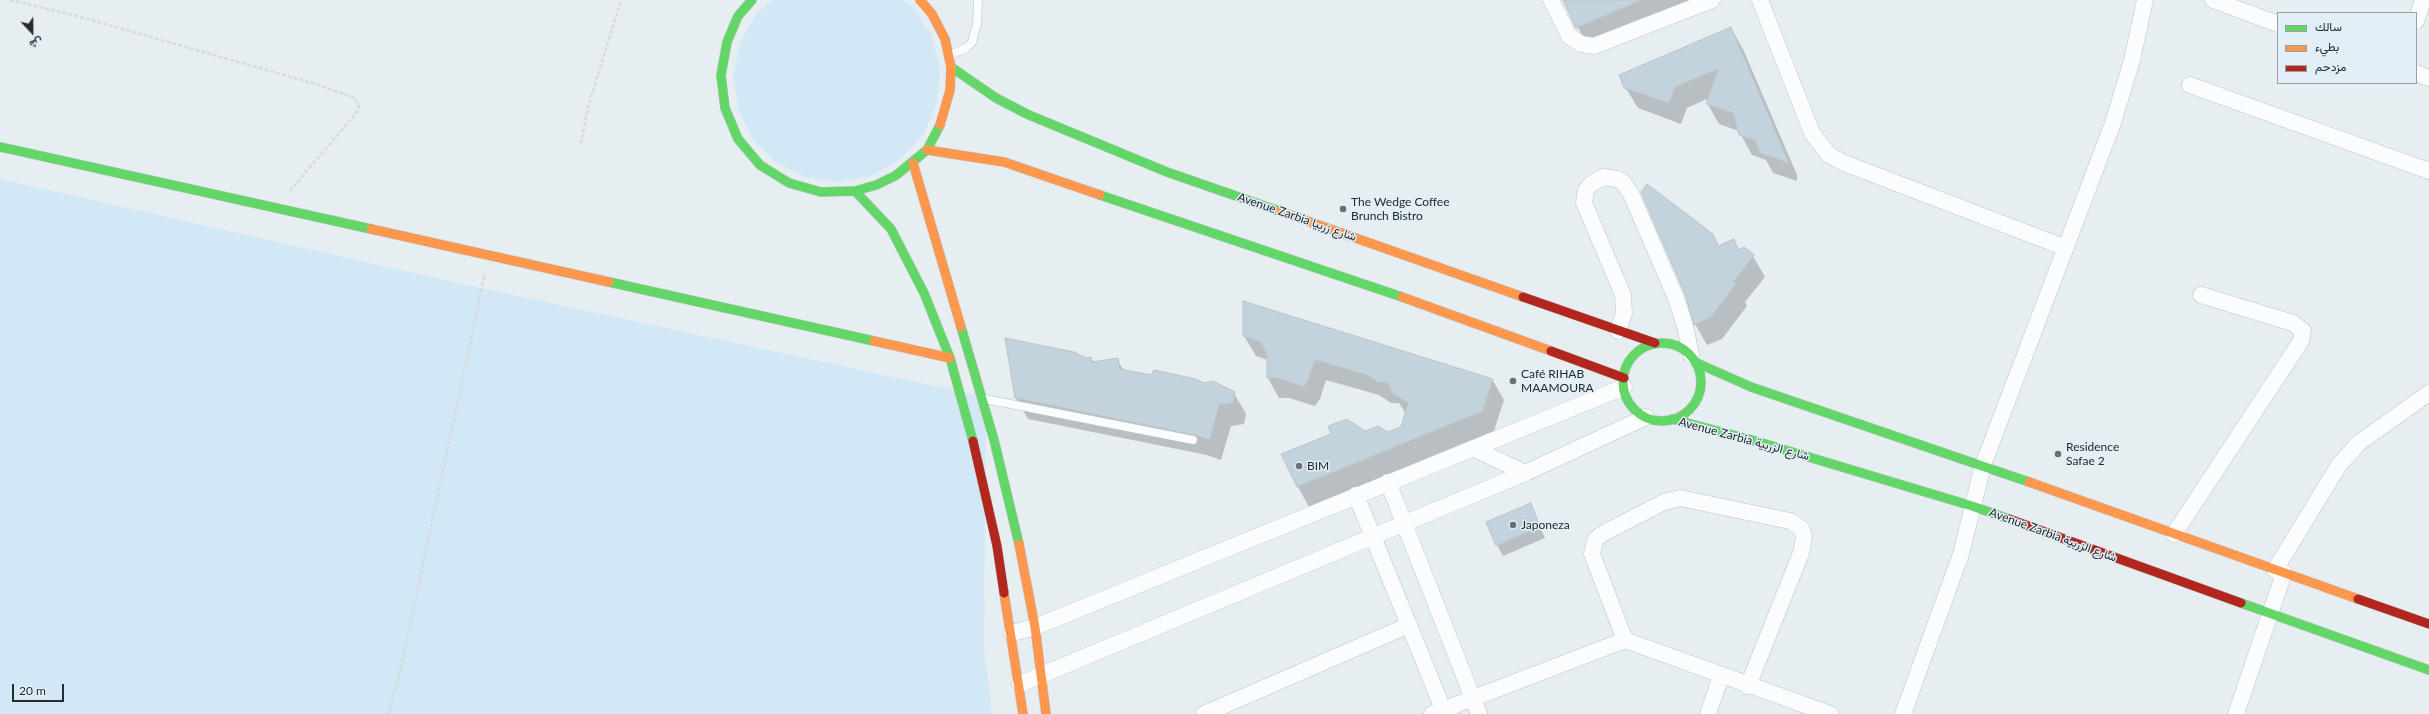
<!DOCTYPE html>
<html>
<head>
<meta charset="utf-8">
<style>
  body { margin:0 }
  #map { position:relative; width:2429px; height:714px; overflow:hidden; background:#e7eef2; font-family:Lato,Vazirmatn,sans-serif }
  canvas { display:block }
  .legend { position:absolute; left:2277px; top:12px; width:140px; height:72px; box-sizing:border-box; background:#e2eff7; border:1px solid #96a0a6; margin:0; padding:5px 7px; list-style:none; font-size:12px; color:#252a2d }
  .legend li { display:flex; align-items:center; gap:8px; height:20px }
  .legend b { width:20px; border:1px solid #96a0a6 }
  .north { position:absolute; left:12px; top:12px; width:40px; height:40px; -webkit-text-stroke:3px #e2eff7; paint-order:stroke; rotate:158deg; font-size:11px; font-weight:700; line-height:16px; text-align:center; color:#252a2d }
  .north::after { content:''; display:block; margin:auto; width:14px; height:18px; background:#252a2d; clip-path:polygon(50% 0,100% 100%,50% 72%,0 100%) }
  .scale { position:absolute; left:12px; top:684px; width:52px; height:18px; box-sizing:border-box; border:2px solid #252a2d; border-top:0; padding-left:5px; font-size:12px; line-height:14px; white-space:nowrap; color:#252a2d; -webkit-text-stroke:3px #e2eff7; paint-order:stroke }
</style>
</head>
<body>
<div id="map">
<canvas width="2429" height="714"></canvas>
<ul class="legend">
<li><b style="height:5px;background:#63d668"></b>سالك</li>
<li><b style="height:5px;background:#ff974d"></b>بطيء</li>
<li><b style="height:5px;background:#b3261e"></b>مزدحم</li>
</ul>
<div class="north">ش</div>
<div class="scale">20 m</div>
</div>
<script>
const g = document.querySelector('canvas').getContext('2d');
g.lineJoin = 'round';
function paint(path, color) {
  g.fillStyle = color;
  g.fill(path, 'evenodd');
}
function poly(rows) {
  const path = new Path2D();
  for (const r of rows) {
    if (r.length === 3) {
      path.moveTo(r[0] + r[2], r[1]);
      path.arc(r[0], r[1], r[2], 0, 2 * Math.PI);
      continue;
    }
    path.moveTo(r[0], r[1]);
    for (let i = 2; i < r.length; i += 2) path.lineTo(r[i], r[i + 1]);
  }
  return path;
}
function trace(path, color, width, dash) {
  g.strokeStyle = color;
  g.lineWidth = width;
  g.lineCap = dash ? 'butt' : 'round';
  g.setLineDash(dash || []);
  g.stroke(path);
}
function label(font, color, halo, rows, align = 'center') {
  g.font = font + ' Lato,Vazirmatn,sans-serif';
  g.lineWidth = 3;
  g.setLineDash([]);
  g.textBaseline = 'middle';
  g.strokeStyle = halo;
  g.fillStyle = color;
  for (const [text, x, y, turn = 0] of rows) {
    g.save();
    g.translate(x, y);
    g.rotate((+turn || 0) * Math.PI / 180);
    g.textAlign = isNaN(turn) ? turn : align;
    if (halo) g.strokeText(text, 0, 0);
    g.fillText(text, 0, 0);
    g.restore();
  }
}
paint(poly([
  [772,0,903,0,911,6,931,34,940,68,937,103,924,134,900,160,871,176,838,182,805,177,775,162,752,138,738,109,733,76,740,43,756,14],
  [0,179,458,283,986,397,984,650,992,714,0,714]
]), '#d2e8f7');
paint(poly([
  [1565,0,1703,0,1588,48],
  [1731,28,1743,49,1797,175,1797,181,1773,173,1766,160,1752,155,1739,131,1719,124,1707,103,1709,98,1687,108,1681,124,1638,108,1625,87],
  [1712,234,1719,246,1733,241,1739,251,1753,256,1765,277,1745,302,1747,306,1722,339,1707,345,1695,324],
  [1244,336,1492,379,1504,400,1494,431,1309,507,1298,487,1365,432,1388,433,1402,427,1406,414,1399,403,1391,403,1379,395,1326,380,1320,399,1315,406,1289,398,1279,398,1268,378,1268,360,1256,356],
  [1091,358,1094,363,1117,359,1124,371,1203,384,1234,393,1246,414,1244,424,1231,426,1221,460,1207,455,1028,419,1016,398,1086,359],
  [1530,505,1545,538,1503,556,1497,545]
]), '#0003');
const building = poly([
  [1563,0,1642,0,1576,28,1563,0],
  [1731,27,1789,163,1760,153,1755,140,1739,135,1733,113,1706,104,1718,69,1675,87,1669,103,1624,88,1619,75,1731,27],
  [1647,184,1713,234,1718,246,1734,239,1738,250,1744,247,1754,255,1734,281,1736,284,1710,318,1694,325,1685,294,1641,192,1647,184],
  [1243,301,1493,379,1483,411,1297,487,1281,454,1331,434,1328,426,1347,419,1365,431,1378,426,1388,432,1401,427,1408,403,1392,393,1388,383,1379,383,1367,375,1315,360,1309,378,1304,387,1277,378,1267,378,1267,355,1261,342,1243,336,1243,301],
  [1005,338,1074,352,1086,358,1091,357,1092,362,1118,358,1120,369,1151,375,1154,370,1196,379,1204,383,1213,381,1235,392,1233,403,1219,405,1210,440,1194,435,1015,398,1005,338],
  [1531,503,1540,527,1496,546,1486,522,1531,503]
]);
paint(building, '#c2d3dd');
trace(building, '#bdc3c6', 1);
const lane = poly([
  [950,55,966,48,972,42,977,24,978,0],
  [985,399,1193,440]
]);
const street = poly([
  [1551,0,1569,36,1581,44,1594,46,1712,0],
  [1760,0,1812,133,1829,155,1844,163,2066,248],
  [2213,0,2278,24],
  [2416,21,2423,0],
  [2416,73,2429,78],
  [2190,85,2429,171],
  [1618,331,1624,313,1623,295,1584,203,1586,190,1591,184,1603,177,1617,179,1623,182,1631,194,1676,298,1685,326,1691,355],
  [1473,448,1525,473],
  [1388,482,1479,714],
  [1356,495,1445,714],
  [2174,534,2301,341,2303,331,2293,323,2201,295],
  [2275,570,2339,465,2360,442,2429,393],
  [1012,633,1035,627,1624,387],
  [1625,640,1592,554,1595,540,1602,534,1664,502,1680,498,1790,521,1802,529,1804,537,1801,553,1748,686],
  [1020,684,1525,473,1646,417],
  [1204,714,1409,625],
  [1432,714,1625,640,1830,714],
  [1708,714,1721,676],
  [1903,714,1961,554,1983,465,2113,123,2132,60,2145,0],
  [2236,714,2284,573]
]);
const fast = poly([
  [752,0,738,16,727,42,721,75,725,108,738,139,760,165,789,183,821,192,855,191,876,185,895,176,927,150,940,125],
  [951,67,996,98,1029,115,1167,172,1279,211],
  [0,147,371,229],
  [855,191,891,229,924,293,950,358,973,441],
  [1100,195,1402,297],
  [609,282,874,341],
  [961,327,994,440,1019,544],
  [1662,382,39],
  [1697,363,1751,387,2029,482],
  [1672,419,1752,440,1972,506,2009,519],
  [2241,603,2429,670]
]);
const slow = poly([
  [920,0,932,14,945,39,951,67,950,90,940,125],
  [927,150,1004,162,1100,195],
  [913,163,961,327],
  [1279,211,1523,297],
  [371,229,609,282],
  [1402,297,1551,351],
  [874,341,950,358],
  [2029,482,2358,599],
  [1019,544,1035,627,1046,714],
  [1004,593,1023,714]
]);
const jam = poly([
  [1523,297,1655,343],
  [1551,351,1624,378],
  [973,441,997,546,1004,593],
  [2009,519,2241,603],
  [2358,599,2429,624]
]);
trace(lane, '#bdc3c6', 9);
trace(street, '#bdc3c6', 17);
trace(fast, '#bdc3c6', 10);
trace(slow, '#bdc3c6', 10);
trace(jam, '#bdc3c6', 10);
trace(poly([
  [10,0,77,16,312,83,355,98,359,107,357,112,289,192],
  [581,144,588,107,621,0],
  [388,714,399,677,485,273]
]), '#d8dadb', 2.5, [4, 2]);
trace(lane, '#fbfcfd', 8);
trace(street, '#fbfcfd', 16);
trace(fast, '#63d668', 9);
trace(slow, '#ff974d', 9);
trace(jam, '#b3261e', 9);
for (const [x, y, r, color] of [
  [1343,209,4,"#696f72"],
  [1513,381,4,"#696f72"],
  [2058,454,4,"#696f72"],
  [1299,466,4,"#696f72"],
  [1513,525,4,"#696f72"]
]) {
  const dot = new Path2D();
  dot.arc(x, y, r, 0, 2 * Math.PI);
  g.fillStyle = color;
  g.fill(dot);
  trace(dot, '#e2eff7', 1.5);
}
label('12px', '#252a2d', '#e2eff7', [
  ["The Wedge Coffee",1351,202],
  ["Brunch Bistro",1351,216],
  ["Café RIHAB",1521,374],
  ["MAAMOURA",1521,388],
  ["Residence",2066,447],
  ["Safae 2",2066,461],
  ["BIM",1307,466],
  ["Japoneza",1521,525]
], 'left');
label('12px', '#252a2d', '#e2eff7', [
  ["Avenue Zarbia شارع زربيا",1297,217,19],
  ["Avenue Zarbia شارع الزربية",1744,439,15],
  ["Avenue Zarbia شارع الزربية",2053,535,20]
]);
</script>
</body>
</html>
